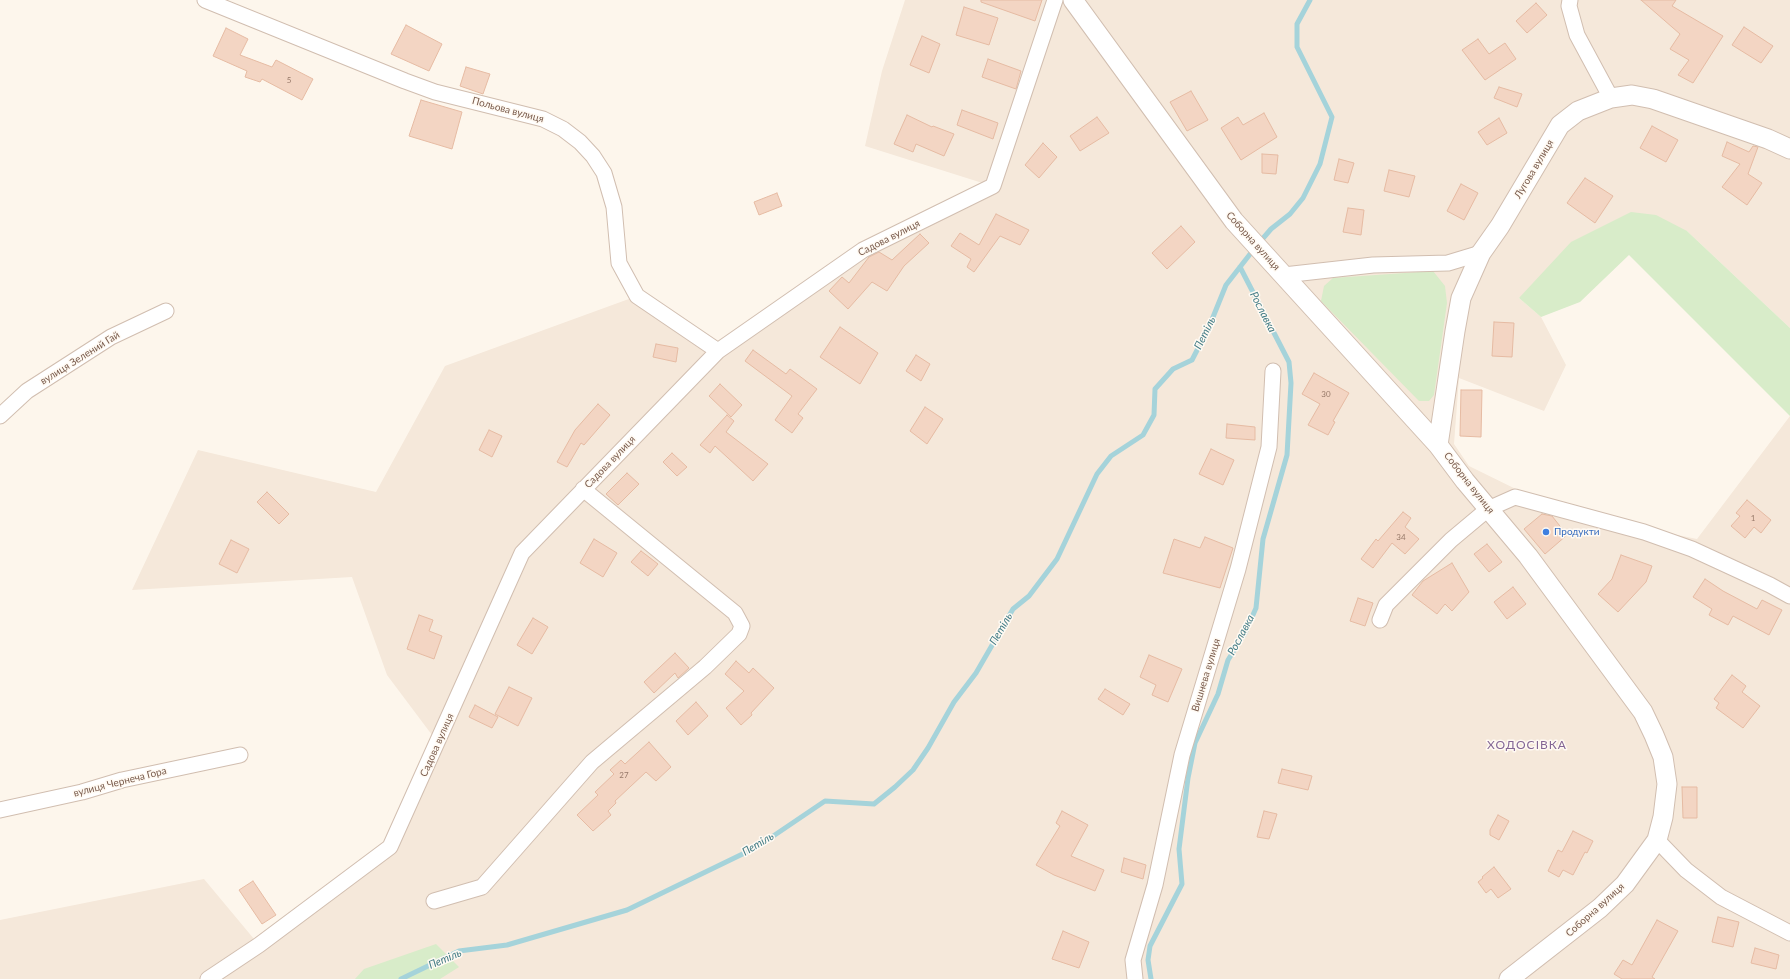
<!DOCTYPE html>
<html>
<head>
<meta charset="utf-8">
<style>
  body { margin:0 }
  canvas { display:block; background:#fdf6ec }
</style>
</head>
<body>
<canvas width="1790" height="979"></canvas>
<script>
const g = document.querySelector('canvas').getContext('2d');
g.lineJoin = 'round';
function paint(path, color) {
  g.fillStyle = color;
  g.fill(path, 'evenodd');
}
function poly(rows) {
  const path = new Path2D();
  for (const r of rows) {
    path.moveTo(r[0], r[1]);
    for (let i = 2; i < r.length; i += 2) path.lineTo(r[i], r[i + 1]);
  }
  return path;
}
function trace(path, color, width, dash) {
  g.strokeStyle = color;
  g.lineWidth = width;
  g.lineCap = dash ? 'butt' : 'round';
  g.setLineDash(dash || []);
  g.stroke(path);
}
function label(font, color, halo, rows, align = 'center') {
  g.font = font + ' Lato,sans-serif';
  g.lineWidth = 3;
  g.setLineDash([]);
  g.textBaseline = 'middle';
  g.strokeStyle = halo;
  g.fillStyle = color;
  for (const [text, x, y, turn = 0] of rows) {
    g.save();
    g.translate(x, y);
    g.rotate((+turn || 0) * Math.PI / 180);
    g.textAlign = isNaN(turn) ? turn : align;
    if (halo) g.strokeText(text, 0, 0);
    g.fillText(text, 0, 0);
    g.restore();
  }
}
paint(poly([
  [905,0,1790,0,1790,328,1687,231,1519,298,1541,317,1566,365,1544,411,1459,378,1454,444,1469,466,1530,496,1648,529,1697,539,1790,416,1790,979,0,979,0,920,204,879,259,945,390,847,438,743,387,675,352,577,132,590,198,450,376,492,445,366,637,296,718,350,863,250,992,186,865,146,882,71]
]), '#f5e8da');
paint(poly([
  [1631,212,1656,215,1687,231,1790,328,1790,416,1629,255,1580,302,1541,317,1519,298,1571,242],
  [1433,271,1445,286,1447,303,1434,395,1429,401,1419,401,1321,301,1324,286,1333,278],
  [436,944,459,967,440,979,355,979,364,969]
]), '#d8ecc9');
trace(poly([
  [1259,243,1271,229,1290,214,1303,198,1320,164,1332,117,1297,47,1297,24,1310,0],
  [401,979,459,951,507,945,627,910,757,847,825,801,874,804,895,787,913,770,928,748,954,702,976,673,1013,609,1029,596,1057,559,1097,474,1111,456,1143,435,1154,415,1155,389,1173,369,1192,360,1209,327,1226,285,1254,249],
  [1151,979,1148,960,1150,946,1182,884,1179,849,1188,778,1195,743,1218,694,1228,660,1245,633,1256,608,1263,539,1287,455,1291,383,1289,362,1240,267]
]), '#a5d3da', 5);
const building = poly([
  [981,0,1042,0,1035,21,981,2,981,0],
  [1641,0,1676,0,1672,6,1723,36,1693,83,1678,75,1689,60,1670,49,1680,34,1641,0],
  [1536,3,1547,15,1527,33,1516,21,1536,3],
  [964,7,998,18,989,45,956,35,964,7],
  [406,25,442,44,429,71,391,54,406,25],
  [1744,27,1773,46,1761,63,1732,45,1744,27],
  [226,28,248,39,240,55,272,67,276,60,313,79,302,100,262,79,260,82,245,77,247,71,213,56,226,28],
  [922,36,940,44,929,73,910,65,922,36],
  [1478,39,1489,54,1505,43,1516,59,1485,80,1462,50,1478,39],
  [988,59,1021,71,1016,89,982,77,988,59],
  [466,67,490,74,483,94,460,86,466,67],
  [1499,87,1522,94,1517,107,1494,98,1499,87],
  [1191,91,1208,120,1187,131,1170,102,1191,91],
  [421,100,462,112,452,149,409,136,421,100],
  [962,110,998,123,993,139,957,125,962,110],
  [1264,113,1277,137,1241,160,1221,128,1238,117,1243,125,1264,113],
  [907,115,932,127,933,126,954,134,944,156,916,144,913,152,894,144,907,115],
  [1097,117,1109,133,1080,151,1070,136,1097,117],
  [1499,118,1507,133,1487,145,1478,132,1499,118],
  [1652,126,1678,140,1666,162,1640,148,1652,126],
  [1727,142,1749,152,1753,146,1758,147,1748,174,1762,183,1747,205,1722,187,1740,164,1722,156,1727,142],
  [1043,143,1057,157,1039,178,1025,165,1043,143],
  [1262,154,1278,155,1276,174,1262,173,1262,154],
  [1339,159,1354,163,1348,183,1334,180,1339,159],
  [1389,170,1415,176,1409,197,1384,191,1389,170],
  [1585,178,1613,196,1595,223,1567,203,1585,178],
  [1461,184,1478,193,1464,220,1447,211,1461,184],
  [777,193,782,206,759,215,754,202,777,193],
  [1348,208,1364,210,1361,235,1343,232,1348,208],
  [996,214,1029,230,1020,245,1000,236,974,272,967,267,971,259,951,246,960,233,979,245,996,214],
  [1181,226,1195,242,1167,269,1152,253,1181,226],
  [920,234,929,243,904,266,887,291,872,282,848,309,829,291,842,277,849,283,869,257,879,252,892,260,920,234],
  [1494,322,1514,323,1512,357,1492,356,1494,322],
  [840,327,878,353,860,384,820,357,840,327],
  [656,344,678,348,676,362,653,357,656,344],
  [753,350,786,374,790,369,817,389,798,414,803,418,792,433,775,420,792,396,745,361,753,350],
  [916,355,930,364,921,381,906,371,916,355],
  [1314,373,1349,393,1333,421,1335,422,1328,435,1308,425,1320,404,1302,394,1314,373],
  [720,384,742,405,731,417,709,396,720,384],
  [1461,390,1482,390,1481,437,1460,436,1461,390],
  [598,404,610,415,584,445,581,443,567,467,557,462,575,430,598,404],
  [925,407,943,419,927,444,910,431,925,407],
  [727,415,734,421,726,432,768,464,753,481,715,446,710,453,700,445,727,415],
  [1227,424,1255,427,1255,440,1226,438,1227,424],
  [489,430,502,436,492,457,479,450,489,430],
  [1211,449,1234,460,1223,485,1199,474,1211,449],
  [672,453,687,467,677,476,663,462,672,453],
  [627,473,639,484,618,505,606,494,627,473],
  [267,492,289,514,279,524,257,502,267,492],
  [1747,500,1771,520,1761,533,1754,527,1745,538,1731,526,1740,516,1736,513,1747,500],
  [1403,512,1411,518,1405,527,1419,539,1405,554,1392,543,1373,568,1361,559,1376,539,1378,541,1403,512],
  [1542,514,1552,516,1567,535,1545,554,1524,529,1542,514],
  [1205,537,1233,548,1220,588,1163,573,1174,539,1200,548,1205,537],
  [594,539,617,553,603,577,580,563,594,539],
  [231,540,249,549,237,573,219,564,231,540],
  [1487,544,1502,562,1489,572,1474,554,1487,544],
  [641,551,658,564,648,576,631,562,641,551],
  [1621,555,1652,566,1646,582,1618,612,1598,594,1612,579,1621,555],
  [1452,563,1469,592,1452,611,1445,604,1437,614,1412,595,1423,581,1452,563],
  [1705,579,1723,591,1757,609,1762,600,1782,610,1769,635,1733,616,1728,625,1709,615,1712,609,1693,597,1705,579],
  [1513,587,1526,604,1507,619,1494,602,1513,587],
  [1358,598,1373,603,1365,626,1350,621,1358,598],
  [419,615,433,620,429,631,442,636,434,659,407,649,419,615],
  [533,618,548,627,532,654,517,645,533,618],
  [675,653,689,668,678,678,675,673,654,693,644,682,675,653],
  [1149,655,1182,669,1168,702,1152,695,1156,685,1140,677,1149,655],
  [736,661,749,673,753,668,774,688,751,713,752,715,741,725,726,708,744,691,725,674,736,661],
  [1732,675,1746,686,1742,692,1760,706,1743,728,1716,708,1719,703,1714,699,1732,675],
  [509,687,532,698,518,726,495,714,509,687],
  [1105,689,1130,704,1123,715,1098,699,1105,689],
  [696,702,708,716,688,735,676,721,696,702],
  [475,705,498,717,492,728,469,717,475,705],
  [649,742,671,767,656,781,646,772,615,801,616,803,608,811,611,815,593,831,577,815,598,795,595,792,614,774,610,770,621,760,625,764,649,742],
  [1282,769,1312,776,1308,790,1278,783,1282,769],
  [1682,787,1697,787,1697,818,1683,818,1682,787],
  [1062,811,1088,825,1071,856,1104,870,1095,891,1054,875,1036,865,1060,826,1056,823,1062,811],
  [1264,811,1277,814,1269,839,1257,837,1264,811],
  [1498,815,1509,821,1499,840,1490,835,1490,830,1498,815],
  [1573,831,1593,841,1587,853,1585,852,1573,875,1563,870,1559,877,1548,871,1558,850,1562,852,1573,831],
  [1124,858,1146,865,1143,879,1121,872,1124,858],
  [1494,867,1511,889,1498,898,1491,889,1486,893,1478,882,1483,878,1482,877,1494,867],
  [253,881,276,915,262,924,239,890,253,881],
  [1718,917,1739,922,1733,947,1712,942,1718,917],
  [1657,920,1678,931,1652,977,1655,979,1622,979,1614,974,1623,960,1632,965,1657,920],
  [1063,931,1089,942,1079,968,1052,959,1063,931],
  [1755,948,1779,955,1776,969,1751,963,1755,948]
]);
paint(building, '#f3d5c3');
trace(building, '#e6bba3', 1);
const minor = poly([
  [205,0,405,81,435,92,543,119,563,129,580,142,593,156,604,173,614,207,619,263,637,296,718,351],
  [1570,0,1569,6,1577,35,1611,98],
  [1284,275,1373,265,1448,263,1481,253],
  [0,416,27,391,111,337,166,311],
  [1380,620,1386,605,1451,540,1488,509,1515,497,1644,532,1692,549,1770,585,1790,596],
  [0,810,82,792,122,780,240,755],
  [1657,840,1686,870,1721,897,1790,933],
  [434,901,482,887,592,762,705,667,739,634,742,626,735,613,583,489],
  [208,979,259,945,390,847,522,553,718,351,863,250,993,186,1055,0],
  [1135,979,1133,960,1155,885,1182,755,1238,569,1269,447,1273,371]
]);
const tertiary = poly([
  [1073,0,1234,221,1438,445,1465,481,1528,556,1643,712,1654,735,1663,757,1667,784,1663,817,1657,840,1625,884,1600,908,1509,979],
  [1438,445,1455,331,1461,298,1481,253,1500,226,1560,125,1578,111,1611,98,1632,95,1653,99,1768,139,1790,149]
]);
trace(minor, '#d1beb0', 17);
trace(tertiary, '#d1beb0', 21);
trace(minor, '#fff', 15);
trace(tertiary, '#fff', 19);
for (const [x, y, r, color] of [
  [1546,532,4,"#3f7fe0"]
]) {
  const dot = new Path2D();
  dot.arc(x, y, r, 0, 2 * Math.PI);
  g.fillStyle = color;
  g.fill(dot);
  trace(dot, '#fffaf3', 1.5);
}
label('8px', '#987a6a', null, [
  ["5",289,80],
  ["30",1326,394],
  ["1",1753,518],
  ["34",1401,537],
  ["27",624,775]
]);
label('10px', '#7a5c4d', '#fffaf3', [
  ["Польова вулиця",508,110,15],
  ["Лугова вулиця",1534,169,-59],
  ["Садова вулиця",889,238,-27],
  ["Соборна вулиця",1253,241,48],
  ["вулиця Зелений Гай",80,358,-32],
  ["Садова вулиця",610,462,-46],
  ["Соборна вулиця",1469,483,52],
  ["Вишнева вулиця",1206,675,-73],
  ["Садова вулиця",437,745,-66],
  ["вулиця Чернеча Гора",120,782,-14],
  ["Соборна вулиця",1595,910,-42]
]);
label('10px', '#366cbe', '#fffaf3', [
  ["Продукти",1554,532]
], 'left');
label('italic 11px', '#437c86', '#fffaf3', [
  ["Рославка",1263,312,63],
  ["Петіль",1205,333,-64],
  ["Петіль",1001,629,-60],
  ["Рославка",1241,635,-62],
  ["Петіль",758,844,-31],
  ["Петіль",445,959,-23]
]);
g.letterSpacing = '1px';
label('12px', '#846695', '#fffaf3', [
  ["ХОДОСІВКА",1527,745]
]);
g.letterSpacing = '0px';
</script>
</body>
</html>
